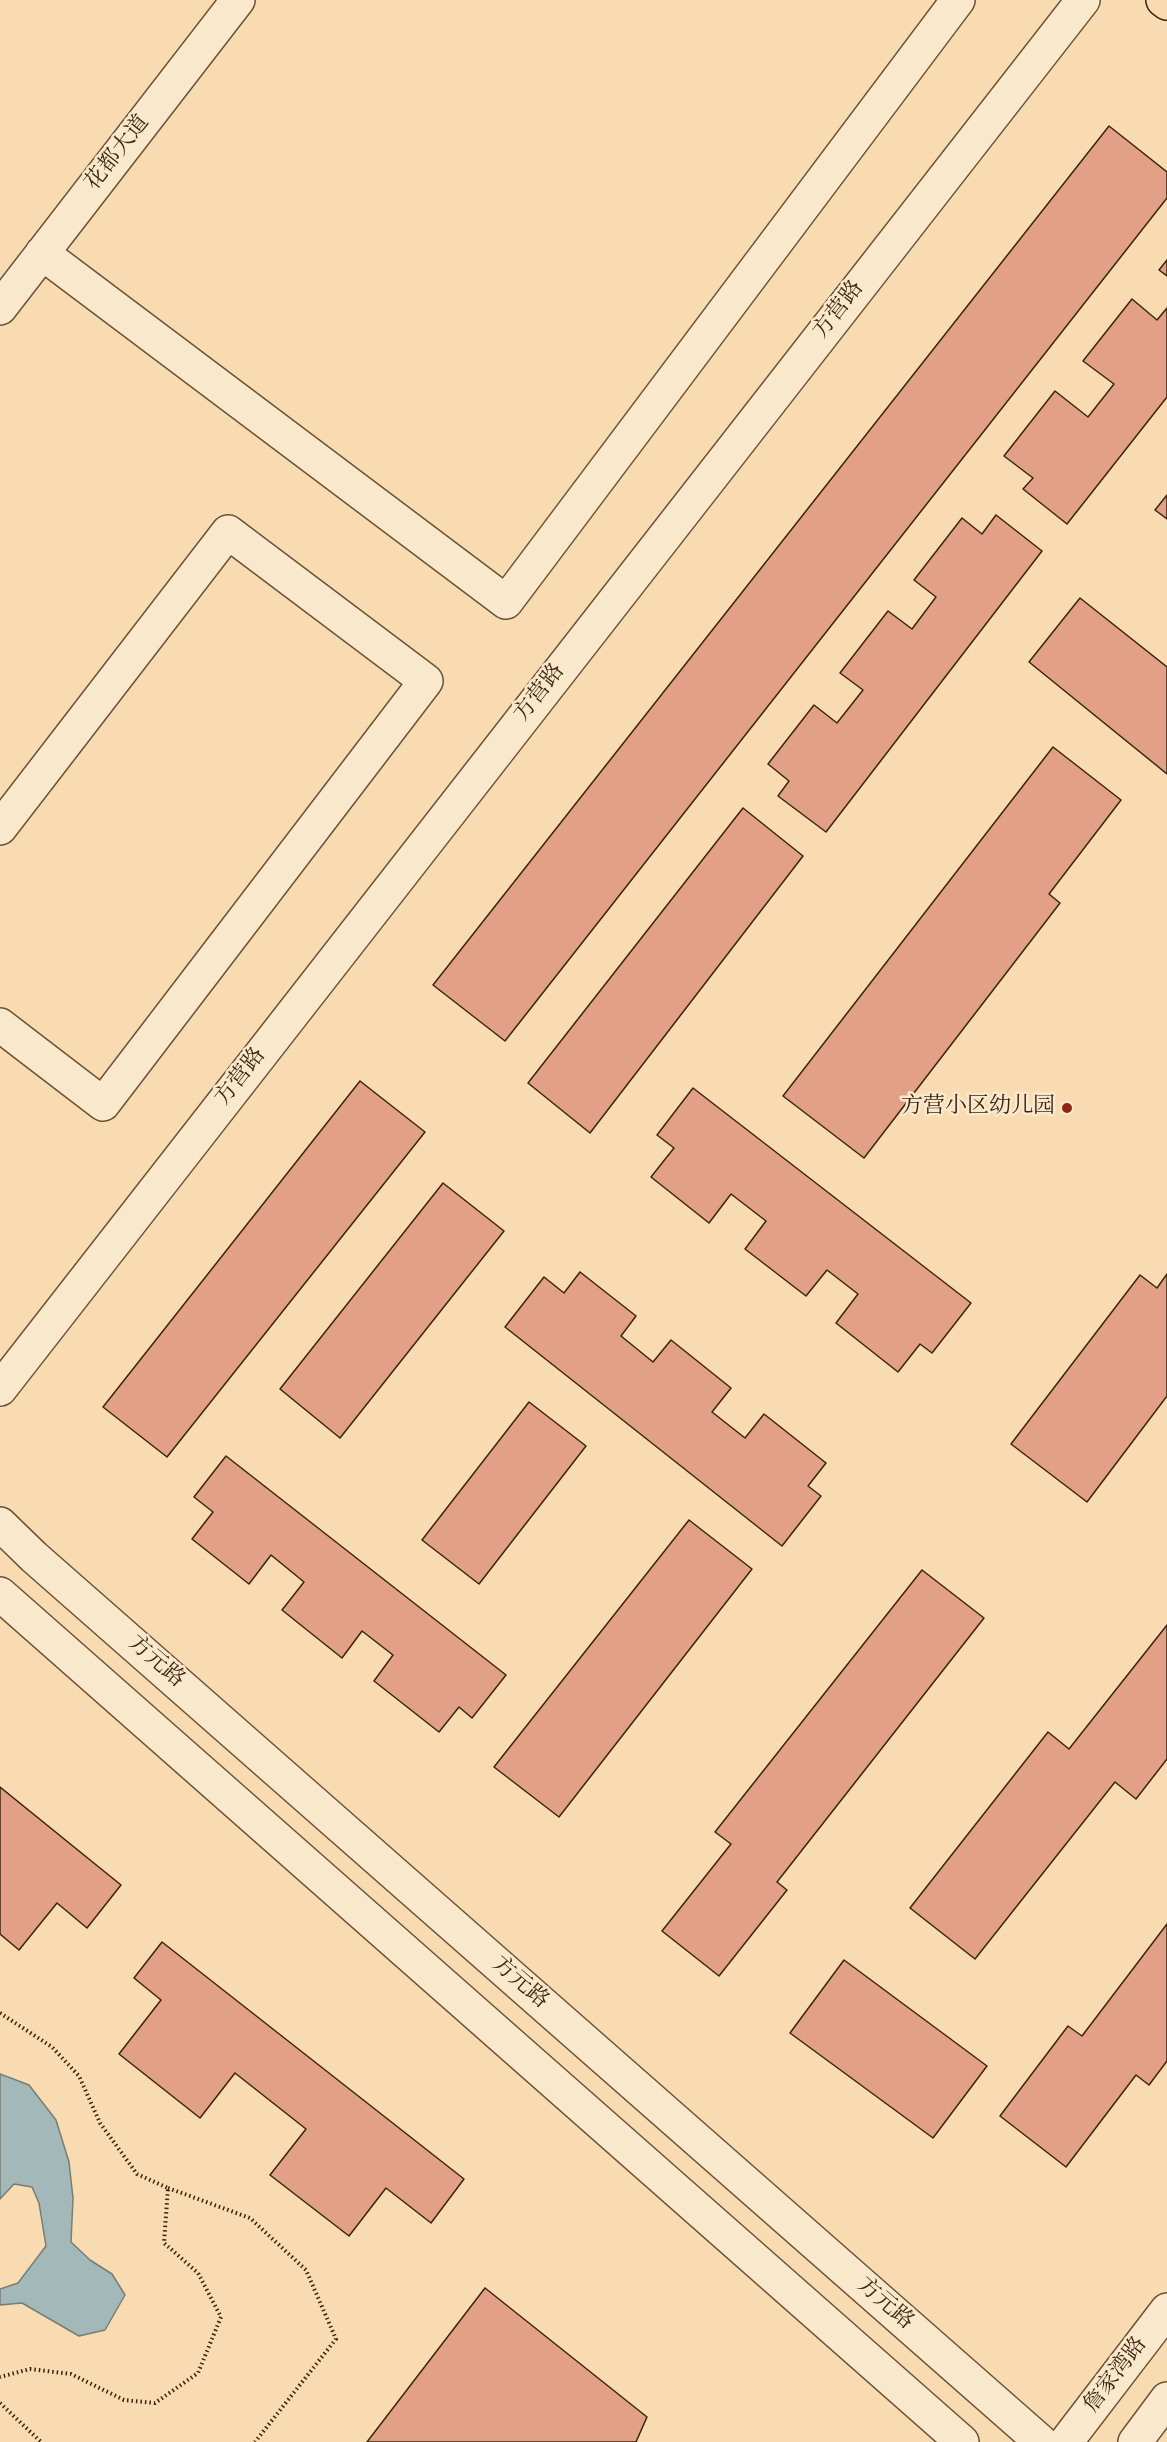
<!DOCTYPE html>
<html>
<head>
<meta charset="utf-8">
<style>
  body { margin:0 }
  canvas { display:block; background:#f8dbb1 }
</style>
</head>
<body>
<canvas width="1167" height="2442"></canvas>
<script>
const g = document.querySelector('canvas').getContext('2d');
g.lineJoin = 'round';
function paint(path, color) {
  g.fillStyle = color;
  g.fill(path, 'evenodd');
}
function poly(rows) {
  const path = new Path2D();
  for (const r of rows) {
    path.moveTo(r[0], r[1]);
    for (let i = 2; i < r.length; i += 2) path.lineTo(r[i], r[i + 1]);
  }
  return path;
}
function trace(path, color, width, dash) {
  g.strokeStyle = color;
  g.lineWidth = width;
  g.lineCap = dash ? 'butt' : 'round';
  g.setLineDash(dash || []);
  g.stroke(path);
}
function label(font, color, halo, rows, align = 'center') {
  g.font = font + ' "Sorts Mill Goudy","Noto Serif SC",serif';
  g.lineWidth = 5;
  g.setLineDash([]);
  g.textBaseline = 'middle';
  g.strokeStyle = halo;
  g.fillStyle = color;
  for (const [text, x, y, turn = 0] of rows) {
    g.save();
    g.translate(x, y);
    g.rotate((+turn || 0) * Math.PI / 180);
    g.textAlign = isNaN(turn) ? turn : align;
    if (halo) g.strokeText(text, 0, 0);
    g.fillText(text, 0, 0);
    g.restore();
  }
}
const water = poly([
  [0,2074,29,2085,56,2120,69,2162,73,2198,71,2242,90,2260,112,2274,125,2295,105,2330,79,2336,22,2303,0,2305,0,2289,18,2283,46,2246,39,2203,32,2187,14,2184,0,2199,0,2074]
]);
paint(water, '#a3b8b8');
trace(water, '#797d74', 1.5);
const building = poly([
  [1109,126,1167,172,1167,198,505,1041,433,985,1109,126],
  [1167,260,1167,276,1159,270,1167,260],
  [1132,299,1157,320,1167,308,1167,397,1067,524,1023,489,1033,478,1004,456,1055,391,1088,417,1114,384,1083,361,1132,299],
  [1167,495,1167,519,1155,510,1167,495],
  [996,515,1042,551,826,832,778,796,789,781,768,764,814,705,837,723,863,690,840,673,888,611,912,629,936,597,914,580,962,518,982,534,996,515],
  [1080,598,1167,667,1167,774,1029,662,1080,598],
  [1053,747,1121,800,1049,894,1060,903,864,1158,783,1096,1053,747],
  [743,808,803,856,590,1133,528,1083,743,808],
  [360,1081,425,1132,167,1457,103,1407,360,1081],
  [693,1088,971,1303,932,1353,920,1344,898,1372,836,1323,858,1294,827,1270,806,1296,745,1249,766,1221,731,1194,709,1223,651,1177,674,1148,657,1135,693,1088],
  [443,1183,504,1231,340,1438,280,1389,443,1183],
  [580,1272,636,1316,621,1336,653,1362,671,1340,731,1388,712,1412,745,1438,764,1414,826,1463,808,1486,821,1496,782,1546,505,1327,544,1277,564,1293,580,1272],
  [1167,1274,1167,1396,1087,1502,1011,1444,1140,1275,1157,1288,1167,1274],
  [529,1402,586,1446,479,1584,422,1540,529,1402],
  [226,1456,506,1675,472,1718,459,1707,439,1732,374,1681,393,1655,362,1631,342,1658,282,1610,304,1582,271,1555,249,1584,192,1539,213,1512,194,1497,226,1456],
  [689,1520,752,1569,559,1817,494,1767,689,1520],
  [922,1570,984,1618,777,1882,787,1890,719,1976,662,1931,731,1844,715,1832,922,1570],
  [1167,1625,1167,1759,1136,1799,1115,1782,975,1959,910,1908,1048,1732,1069,1749,1167,1625],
  [0,1787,121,1885,87,1928,57,1903,19,1950,0,1934,0,1787],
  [1167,1924,1167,2061,1149,2085,1136,2075,1066,2167,1000,2116,1068,2026,1082,2036,1167,1924],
  [162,1942,464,2179,431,2223,386,2188,349,2236,270,2175,306,2129,235,2073,200,2118,119,2054,161,2000,134,1978,162,1942],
  [844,1960,987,2066,933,2138,790,2033,844,1960],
  [485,2288,647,2417,636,2442,367,2442,485,2288]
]);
paint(building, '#e2a186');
trace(building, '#3b250e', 1.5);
const minor = poly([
  [42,253,506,602,958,0],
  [0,308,238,0],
  [0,828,228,532,426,681,103,1104,0,1025],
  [0,1389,1083,0],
  [0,1524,34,1557,1041,2442],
  [0,1594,962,2442],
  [1066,2442,1167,2310],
  [1135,2442,1167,2399]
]);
const major = poly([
  [1163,0,1167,3]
]);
trace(minor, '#6a5237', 36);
trace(major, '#3b250e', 36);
trace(poly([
  [0,2013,52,2047,79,2076,100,2123,137,2174,168,2188,164,2243,198,2273,221,2317,198,2373,155,2403,124,2400,71,2374,30,2369,0,2377],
  [168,2188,250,2218,306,2270,336,2339,255,2442],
  [0,2403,41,2442]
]), '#3b250e', 4, [1.5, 3]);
trace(minor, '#fae8cc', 33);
trace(major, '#f8dbb1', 33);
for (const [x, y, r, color] of [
  [1067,1108,6,"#8f2418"]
]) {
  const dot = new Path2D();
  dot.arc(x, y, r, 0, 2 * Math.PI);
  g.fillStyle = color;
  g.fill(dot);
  trace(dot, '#fae8cc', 2);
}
label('22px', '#3b250e', '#fae8cc', [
  ["花都大道",119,154,-52],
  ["方营路",840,311,-52],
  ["方营路",541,694,-52],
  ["方营路",242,1078,-52],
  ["方元路",155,1663,41],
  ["方元路",519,1984,41],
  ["方元路",884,2305,41],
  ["詹家湾路",1117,2376,-53]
]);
label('22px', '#3b250e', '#fae8cc', [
  ["方营小区幼儿园",1055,1108]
], 'right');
</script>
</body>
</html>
